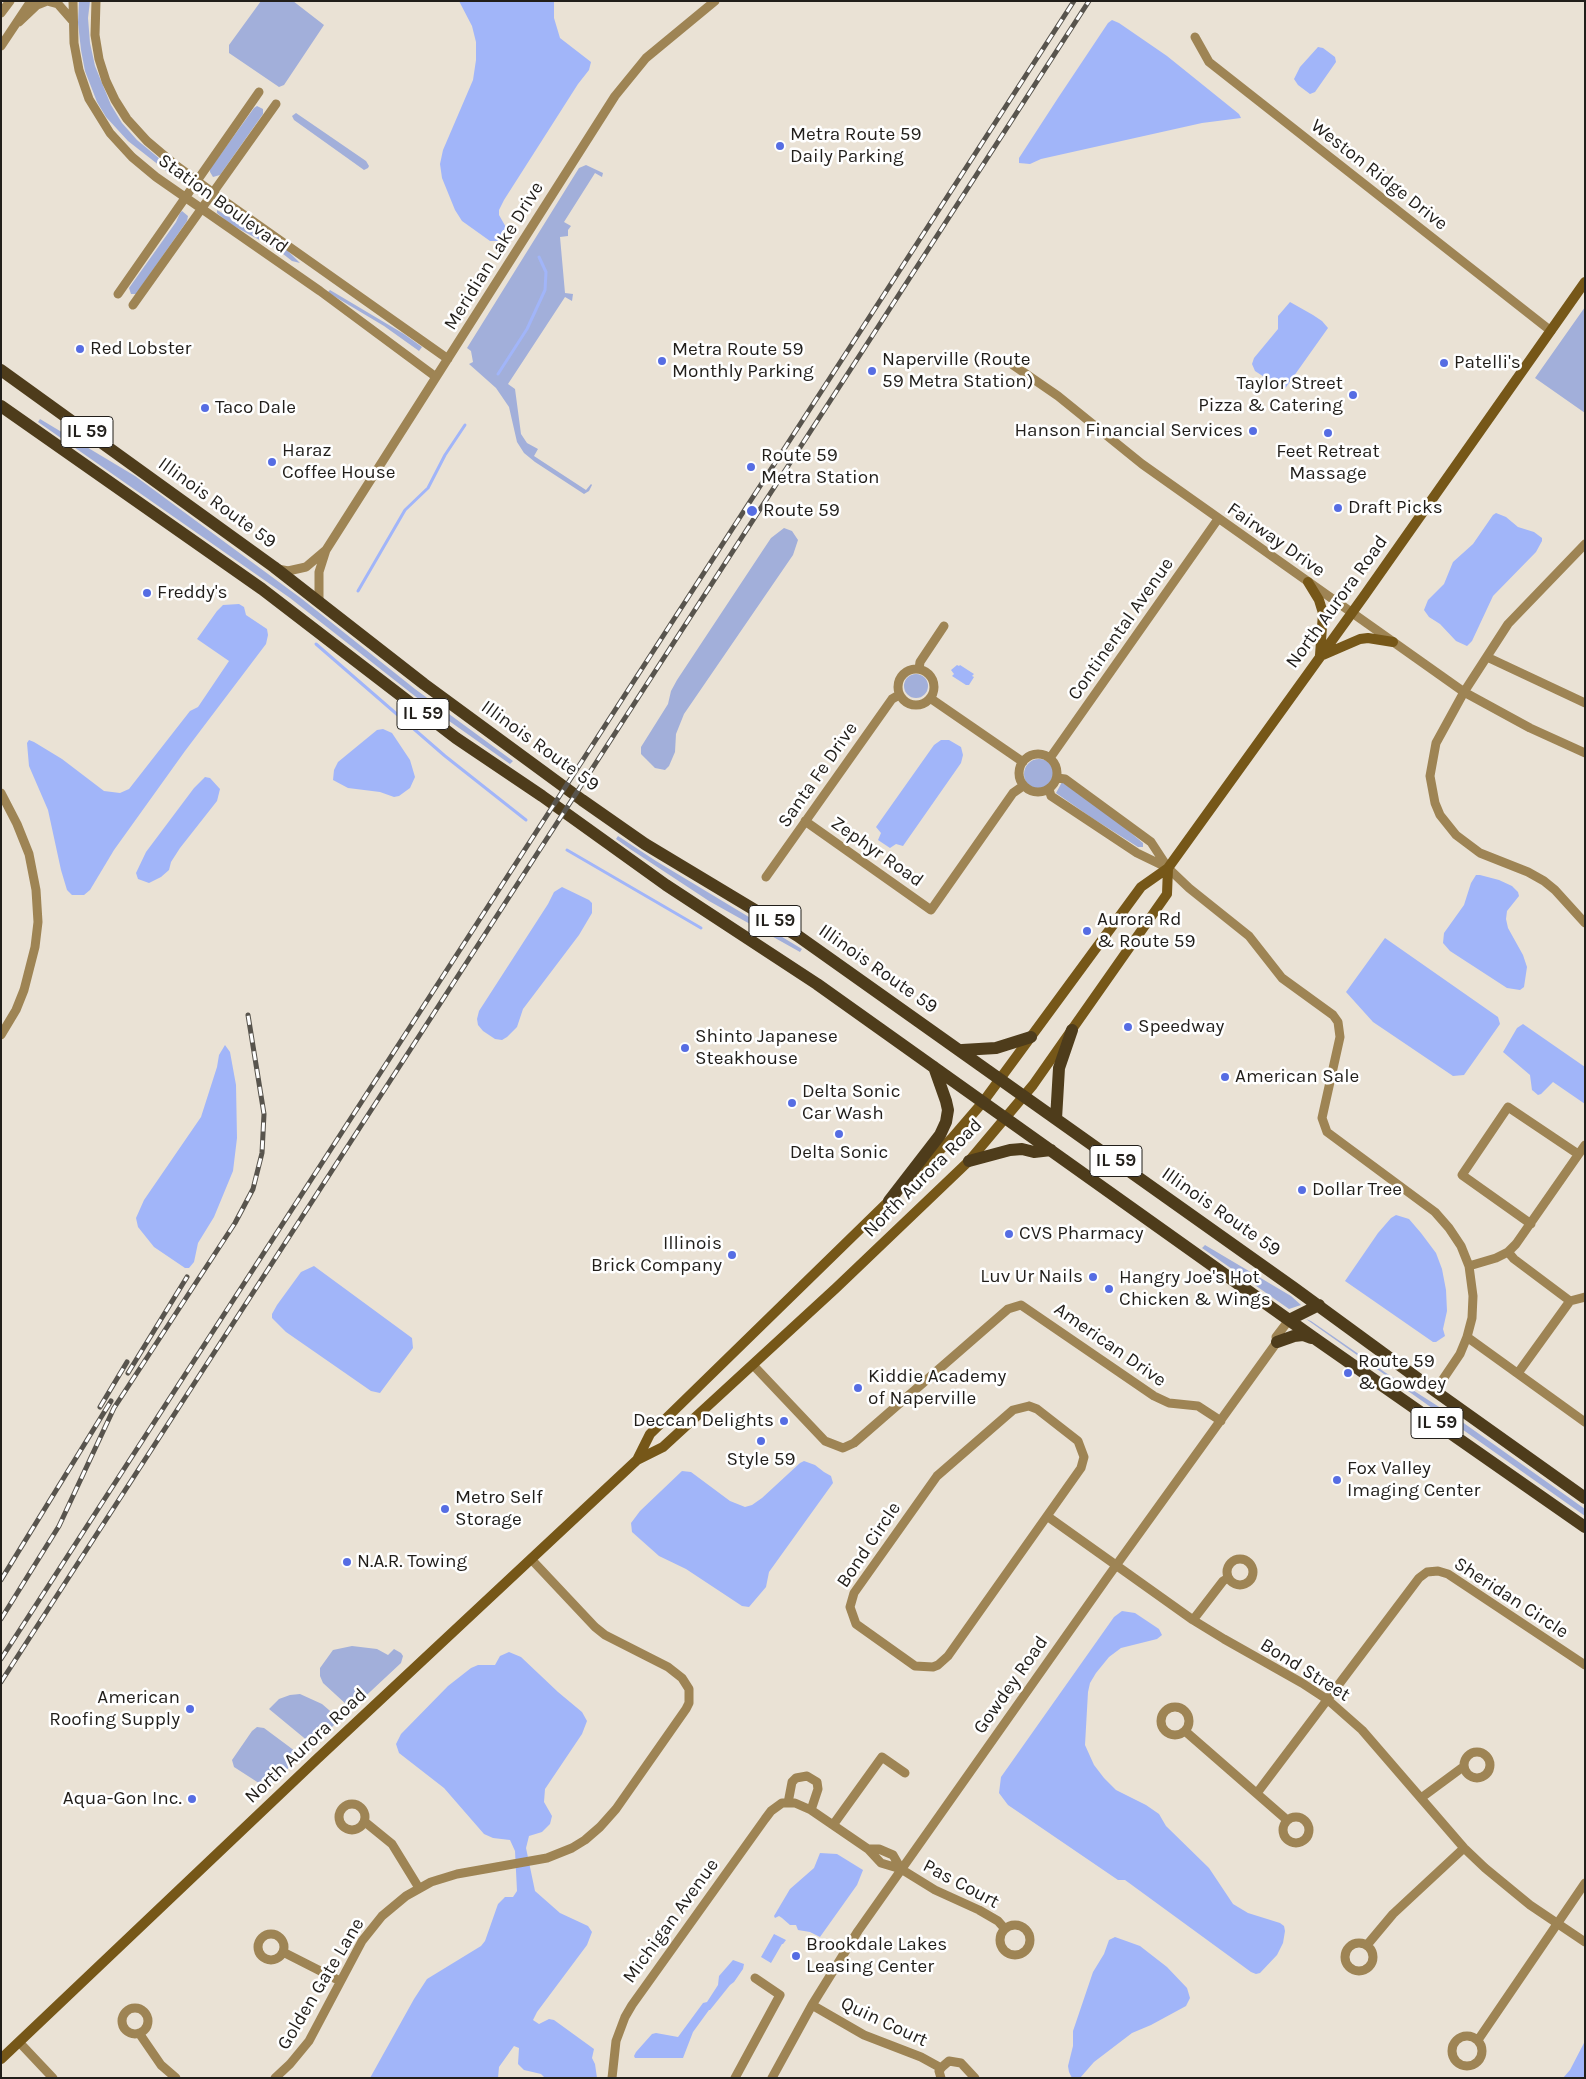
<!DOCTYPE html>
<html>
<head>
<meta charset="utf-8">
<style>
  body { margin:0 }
  #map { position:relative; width:1586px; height:2079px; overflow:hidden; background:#eae2d5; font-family:Karla,sans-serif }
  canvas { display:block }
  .frame { position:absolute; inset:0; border:2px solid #211e1a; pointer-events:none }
</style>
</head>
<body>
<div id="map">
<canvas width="1586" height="2079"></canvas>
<div class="frame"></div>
</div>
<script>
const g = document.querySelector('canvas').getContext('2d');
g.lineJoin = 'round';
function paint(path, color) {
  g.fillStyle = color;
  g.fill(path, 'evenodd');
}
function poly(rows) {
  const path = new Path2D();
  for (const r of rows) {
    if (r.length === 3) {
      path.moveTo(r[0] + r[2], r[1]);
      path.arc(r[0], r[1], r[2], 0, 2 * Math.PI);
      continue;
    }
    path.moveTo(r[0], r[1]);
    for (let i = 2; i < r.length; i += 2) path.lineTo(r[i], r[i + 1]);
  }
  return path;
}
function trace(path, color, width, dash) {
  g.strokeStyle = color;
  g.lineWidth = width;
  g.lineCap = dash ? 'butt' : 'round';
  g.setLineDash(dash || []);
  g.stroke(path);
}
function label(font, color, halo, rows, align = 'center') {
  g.font = font + ' Karla,sans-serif';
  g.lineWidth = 5;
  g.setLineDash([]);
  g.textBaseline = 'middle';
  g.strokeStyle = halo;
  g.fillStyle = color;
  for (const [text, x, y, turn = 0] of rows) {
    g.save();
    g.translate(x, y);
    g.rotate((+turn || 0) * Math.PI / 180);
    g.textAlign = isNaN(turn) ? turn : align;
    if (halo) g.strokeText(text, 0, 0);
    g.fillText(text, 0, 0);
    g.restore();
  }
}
paint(poly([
  [79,1,90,1,88,18,90,43,95,66,111,105,122,123,137,140,177,173,181,177,181,179,169,173,128,141,106,117,97,102,85,71,81,50,78,23],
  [261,1,293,1,324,25,284,85,279,87,229,53,229,45],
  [257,106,263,109,263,114,220,175,213,177,210,172,210,169,254,108],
  [296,113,366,161,369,166,368,168,364,170,294,120,292,116],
  [586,165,603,173,602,177,595,173,564,222,571,226,568,230,568,236,560,237,565,293,573,294,572,301,565,297,508,384,515,389,521,434,527,443,538,449,534,456,586,490,591,484,592,485,589,491,584,494,535,462,524,453,517,442,509,407,496,388,469,364,473,362,471,351,467,348,579,168],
  [217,210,288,251,300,263,292,261,278,250,230,224,217,213],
  [182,211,188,216,187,221,136,294,131,294,129,288,176,222,180,213],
  [330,290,404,334,422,347,419,351,384,326,332,295,328,292],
  [1585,307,1585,413,1535,378],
  [40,419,135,476,302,599,415,689,513,761,510,764,425,704,290,598,38,422],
  [784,528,792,531,798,540,793,555,684,714,676,734,675,752,669,766,665,770,655,768,641,754,641,747,668,704,671,691,677,680,763,550,771,538],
  [916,686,12],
  [1039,774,15],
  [1062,782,1106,812,1143,843,1143,847,1138,847,1092,818,1056,793],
  [618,836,656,861,802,949,800,952,709,901,630,849,616,839],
  [1205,1245,1291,1296,1301,1305,1289,1309,1202,1248],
  [1306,1319,1311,1321,1386,1373,1458,1419,1585,1509,1585,1516],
  [352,1646,377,1649,388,1655,394,1649,401,1653,403,1656,401,1663,356,1705,351,1706,347,1705,323,1683,320,1676,320,1668,333,1650],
  [300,1694,322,1704,336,1716,336,1723,317,1742,309,1742,269,1709,279,1699,290,1695],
  [257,1727,264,1728,299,1754,296,1761,270,1785,265,1787,234,1767,232,1760,252,1731]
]), '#a2afda');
paint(poly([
  [459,1,554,1,554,18,560,38,591,62,589,70,578,84,504,200,499,210,499,215,507,229,506,236,502,241,490,241,462,221,455,210,442,178,440,164,443,150,473,80,476,60,476,42,472,26],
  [1112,20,1119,23,1167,56,1239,114,1241,118,1202,123,1041,159,1030,164,1019,163,1019,158,1058,98,1108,23],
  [1318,47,1323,48,1335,57,1336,62,1315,92,1310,94,1298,85,1294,79,1300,67],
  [1290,302,1313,315,1322,321,1328,328,1284,390,1255,371,1252,364,1254,358,1278,329,1278,316],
  [1496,513,1506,517,1518,527,1534,532,1542,538,1542,541,1536,552,1493,596,1472,641,1467,646,1456,641,1440,624,1429,617,1424,610,1428,600,1444,584,1453,562,1473,544,1493,515],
  [239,604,244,607,246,615,267,629,268,635,266,644,185,751,114,850,90,890,84,895,72,895,67,890,61,870,48,810,29,766,27,743,29,740,34,742,62,759,104,791,120,793,129,789,190,711,198,707,229,661,197,639,217,611,223,605],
  [957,665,959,666,960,665,974,674,972,676,974,677,969,685,966,685,952,676,954,674,951,670],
  [383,729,392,733,410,760,415,777,410,788,399,796,394,797,380,792,348,788,333,780,334,770,338,762,377,730],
  [941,740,949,740,961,747,963,755,961,763,903,846,896,844,890,848,878,840,881,833,876,827,934,745],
  [205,777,210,778,220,789,217,801,180,848,171,862,169,870,161,877,149,883,138,879,136,873,146,852,194,788],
  [1476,875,1480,875,1499,880,1512,886,1518,892,1519,896,1507,911,1506,919,1508,928,1523,955,1527,967,1524,987,1520,990,1507,988,1450,951,1443,943,1444,933,1464,905,1471,883],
  [562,887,589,900,592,903,592,913,579,935,523,1009,517,1027,507,1037,502,1040,495,1039,483,1031,478,1025,477,1019,479,1011,548,904,554,892],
  [1385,938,1498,1017,1500,1024,1464,1075,1453,1076,1373,1022,1346,992],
  [1523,1024,1585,1067,1585,1104,1553,1082,1541,1094,1538,1095,1532,1090,1530,1075,1503,1052,1517,1028],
  [225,1045,230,1052,236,1085,237,1138,233,1171,214,1217,198,1243,194,1262,189,1268,185,1268,154,1247,138,1227,136,1218,144,1200,201,1117,217,1067,219,1055],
  [1396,1215,1409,1219,1421,1233,1436,1253,1442,1269,1446,1290,1447,1311,1443,1329,1445,1336,1436,1342,1433,1342,1345,1281,1378,1233,1391,1218],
  [314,1266,412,1338,413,1348,380,1393,371,1391,286,1332,272,1318,272,1314,277,1305,301,1272],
  [804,1461,815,1465,824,1472,831,1476,833,1483,769,1572,766,1587,749,1607,742,1606,686,1569,659,1556,632,1532,631,1523,640,1511,682,1471,691,1472,730,1501,745,1507,752,1505,762,1498,800,1463],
  [1122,1611,1135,1613,1159,1629,1162,1635,1157,1639,1121,1648,1109,1657,1096,1673,1090,1683,1088,1692,1085,1745,1094,1765,1104,1778,1116,1790,1146,1805,1159,1814,1166,1826,1209,1868,1233,1904,1248,1913,1280,1923,1284,1926,1285,1931,1283,1943,1277,1955,1260,1973,1256,1974,1251,1972,1125,1880,1118,1880,1008,1805,999,1793,1001,1777,1114,1617],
  [509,1652,521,1657,558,1692,582,1712,587,1721,582,1734,545,1789,544,1802,552,1816,550,1824,542,1832,529,1836,526,1848,535,1891,560,1913,588,1926,592,1932,587,1945,537,2012,533,2020,539,2024,549,2019,554,2020,594,2049,592,2058,595,2064,597,2078,545,2078,541,2074,524,2070,518,2064,519,2048,514,2046,499,2067,498,2078,370,2078,414,1999,427,1979,481,1946,485,1941,498,1904,505,1897,513,1897,517,1891,515,1851,510,1840,493,1838,484,1834,444,1788,399,1753,396,1744,401,1734,448,1686,471,1668,478,1665,495,1665,500,1656],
  [820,1853,837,1854,863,1870,857,1885,820,1937,810,1932,798,1930,796,1925,790,1925,782,1918,779,1916,775,1918,774,1916,790,1889,814,1868],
  [774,1934,786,1940,783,1944,782,1944,771,1963,761,1957],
  [1115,1937,1140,1946,1167,1967,1187,1988,1190,1998,1186,2006,1151,2025,1132,2033,1094,2062,1080,2078,1072,2078,1069,2072,1068,2066,1073,2046,1073,2031,1093,1972,1104,1954,1109,1940],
  [733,1960,744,1964,743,1969,734,1982,730,1985,710,2010,709,2010,693,2032,683,2058,635,2058,634,2056,636,2052,652,2034,656,2033,678,2037,703,2003,707,2002,718,1985,719,1976],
  [1585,2041,1585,2078,1563,2078,1570,2070]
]), '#a1b5f9');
trace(poly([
  [498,374,527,329,545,290,546,272,539,257],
  [358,591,405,510,428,488,445,455,465,425],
  [316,644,445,756,526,820],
  [567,850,701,928]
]), '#a1b5f9', 3);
trace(poly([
  [73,1,74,43,79,70,89,99,110,133,132,157,156,177,320,291,436,377],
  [96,1,95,35,99,59,106,81,115,100,127,119,147,141,173,163,223,200,448,359],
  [1,13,10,1],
  [19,22,37,5,47,1,58,4,72,20],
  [1195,37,1209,62,1551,331],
  [1,46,31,1],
  [118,294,259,92],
  [133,305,276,104],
  [1013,365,1058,396,1142,464,1464,692,1530,728,1585,753],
  [1585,544,1508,624,1464,692,1436,743,1430,776,1435,803,1440,815,1456,835,1480,853,1528,872,1544,881,1555,890,1585,923],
  [278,569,288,571,306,567,326,550],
  [319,601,319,572,326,550,615,96,646,58,715,1],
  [1487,657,1585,703],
  [916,687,18],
  [919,669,920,662,944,626],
  [930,698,1023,762],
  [1038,773,19],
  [1050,758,1218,519],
  [1057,778,1065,779,1151,842,1168,868,1189,888,1249,936,1282,978,1333,1015,1338,1022,1340,1037,1322,1118,1327,1132,1435,1212,1449,1228,1461,1246,1469,1266,1473,1296,1472,1318,1467,1337,1460,1354,1435,1391],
  [1049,789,1051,796,1137,853,1168,868],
  [1,793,17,824,29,854,36,890,38,922,35,947,24,990,16,1010,1,1035],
  [805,821,931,910,1013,793,1023,786],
  [766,877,892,699,899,695],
  [1531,1224,1462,1175,1508,1107,1578,1154],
  [1508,1252,1514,1259,1570,1301,1585,1297],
  [1469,1266,1496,1258,1508,1252,1516,1244,1585,1145],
  [1467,1337,1585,1422],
  [753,1365,825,1441,843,1448,854,1443,1008,1309,1021,1305,1154,1396,1169,1403,1198,1406,1221,1421],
  [1518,1373,1570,1301],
  [1029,1406,1037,1409,1078,1441,1084,1457,1081,1468,948,1656,938,1665,933,1667,915,1666,856,1624,850,1607,854,1593,937,1476,1013,1410,1029,1406],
  [1047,1516,1193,1620,1224,1639,1302,1683,1328,1700,1362,1730,1464,1848,1485,1868,1530,1905,1585,1942],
  [1240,1572,13],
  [1193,1620,1223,1581,1228,1578],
  [1175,1721,14],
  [1185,1731,1287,1820],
  [1477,1765,13],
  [1257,1793,1419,1578,1427,1572,1438,1571,1448,1574,1585,1665],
  [1421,1798,1463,1767],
  [788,1803,792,1782,796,1778,807,1776,817,1782,818,1789,811,1810],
  [352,1817,13],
  [1296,1830,13],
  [365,1822,392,1844,419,1888],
  [833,1825,882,1757,905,1773],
  [868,1849,879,1849,893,1855,901,1869],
  [1015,1940,15],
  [271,1947,13],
  [1359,1957,14],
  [1367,1945,1393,1914,1464,1848],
  [283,1952,340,1981],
  [812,2005,864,2035,921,2057,941,2068],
  [135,2021,13],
  [139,2033,161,2065,176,2078],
  [1467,2051,15],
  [1478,2040,1585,1883],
  [19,2042,53,2078],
  [275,2078,290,2064,309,2041,362,1941,382,1916,406,1896,431,1882,457,1874,547,1858,572,1848,585,1840,600,1827,616,1809,686,1709,689,1703,689,1689,682,1678,668,1667,605,1635,595,1627,531,1559],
  [612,2078,616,2041,625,2017,632,2005,765,1819,771,1811,782,1803,795,1803,811,1810,868,1849,881,1863,901,1869,935,1890,979,1910,998,1921,1005,1929],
  [735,2078,780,1995,755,1978],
  [772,2078,812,2005,858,1931,1107,1578,1277,1342,1276,1337,1289,1320],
  [941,2078,939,2071,942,2067,949,2061,961,2063,975,2078]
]), '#9e8454', 9);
trace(poly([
  [1308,582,1319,600,1323,613,1320,655],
  [1323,655,1360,639,1368,638,1393,642],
  [913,1177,952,1138,983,1102,1141,887,1168,868,1364,596,1585,282],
  [637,1460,650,1434,894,1196],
  [1,2059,317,1759,637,1460,663,1447,836,1288,969,1161,1033,1085,1167,894,1168,868]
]), '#765718', 10);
trace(poly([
  [1,370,274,567,424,684,582,800,645,844,798,936,1294,1288,1435,1391,1585,1498],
  [1,406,262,589,456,738,542,796,666,885,817,984,1317,1340,1585,1527],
  [962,1050,996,1048,1031,1037],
  [1056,1119,1059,1068,1072,1030],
  [969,1161,1010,1150,1022,1149,1034,1152,1051,1150],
  [889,1201,940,1135,946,1122,948,1110,946,1101,934,1067],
  [1289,1320,1319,1305],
  [1277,1342,1294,1336,1303,1335,1311,1338]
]), '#4e3c1b', 12);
const rail = poly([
  [128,1373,187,1277],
  [100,1407,127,1362],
  [1,1580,111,1401],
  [1,1619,59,1526,114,1408,235,1223,253,1189,262,1153,264,1114,248,1015],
  [1,1659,1074,1],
  [1,1682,1089,1]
]);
trace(rail, '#58544d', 5);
trace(rail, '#fff', 3, [9]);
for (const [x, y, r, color] of [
  [780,146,5,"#566de3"],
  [80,349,5,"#566de3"],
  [662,361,5,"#566de3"],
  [1444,363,5,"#566de3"],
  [872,371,5,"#566de3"],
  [1353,395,5,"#566de3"],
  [205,408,5,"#566de3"],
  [1253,431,5,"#566de3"],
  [1328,433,5,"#566de3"],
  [272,462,5,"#566de3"],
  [751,467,5,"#566de3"],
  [1338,508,5,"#566de3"],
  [752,511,6,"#566de3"],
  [147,593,5,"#566de3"],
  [1087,931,5,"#566de3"],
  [1128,1027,5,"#566de3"],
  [685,1048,5,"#566de3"],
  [1225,1077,5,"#566de3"],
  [792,1103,5,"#566de3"],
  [839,1134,5,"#566de3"],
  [1302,1190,5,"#566de3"],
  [1009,1234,5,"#566de3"],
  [732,1255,5,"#566de3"],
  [1093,1277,5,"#566de3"],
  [1109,1289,5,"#566de3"],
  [1348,1373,5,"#566de3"],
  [858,1388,5,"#566de3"],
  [784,1421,5,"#566de3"],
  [761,1441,5,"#566de3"],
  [1337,1480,5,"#566de3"],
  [445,1509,5,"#566de3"],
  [347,1562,5,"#566de3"],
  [190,1709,5,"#566de3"],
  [192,1799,5,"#566de3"],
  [796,1956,5,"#566de3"]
]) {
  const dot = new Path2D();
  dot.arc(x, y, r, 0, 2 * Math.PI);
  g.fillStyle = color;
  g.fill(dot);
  trace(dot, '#fff', 2);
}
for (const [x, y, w] of [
  [87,432,52],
  [423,714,52],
  [775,921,52],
  [1116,1161,52],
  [1437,1423,52]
]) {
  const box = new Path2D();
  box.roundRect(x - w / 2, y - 15.5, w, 31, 4);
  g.fillStyle = '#fff';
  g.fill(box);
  trace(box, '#211e1a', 1);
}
label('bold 18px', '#211e1a', null, [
  ["IL 59",87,432],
  ["IL 59",423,714],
  ["IL 59",775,921],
  ["IL 59",1116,1161],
  ["IL 59",1437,1423]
]);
label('19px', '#211e1a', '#fff', [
  ["Metra Route 59",790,135],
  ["Daily Parking",790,157],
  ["Red Lobster",90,349],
  ["Metra Route 59",672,350],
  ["Monthly Parking",672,372],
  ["Naperville (Route",882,360],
  ["59 Metra Station)",882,382],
  ["Patelli's",1454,363],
  ["Taylor Street",1343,384,"right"],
  ["Pizza & Catering",1343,406,"right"],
  ["Taco Dale",215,408],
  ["Hanson Financial Services",1243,431,"right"],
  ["Haraz",282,451],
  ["Coffee House",282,473],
  ["Feet Retreat",1328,452,"center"],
  ["Massage",1328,474,"center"],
  ["Route 59",761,456],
  ["Metra Station",761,478],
  ["Draft Picks",1348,508],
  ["Route 59",763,511],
  ["Freddy's",157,593],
  ["Aurora Rd",1097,920],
  ["& Route 59",1097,942],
  ["Speedway",1138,1027],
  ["Shinto Japanese",695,1037],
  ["Steakhouse",695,1059],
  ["American Sale",1235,1077],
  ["Delta Sonic",802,1092],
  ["Car Wash",802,1114],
  ["Delta Sonic",839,1153,"center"],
  ["Dollar Tree",1312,1190],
  ["CVS Pharmacy",1019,1234],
  ["Illinois",722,1244,"right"],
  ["Brick Company",722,1266,"right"],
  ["Luv Ur Nails",1083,1277,"right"],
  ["Hangry Joe's Hot",1119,1278],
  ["Chicken & Wings",1119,1300],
  ["Route 59",1358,1362],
  ["& Gowdey",1358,1384],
  ["Kiddie Academy",868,1377],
  ["of Naperville",868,1399],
  ["Deccan Delights",774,1421,"right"],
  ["Style 59",761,1460,"center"],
  ["Fox Valley",1347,1469],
  ["Imaging Center",1347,1491],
  ["Metro Self",455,1498],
  ["Storage",455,1520],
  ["N.A.R. Towing",357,1562],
  ["American",180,1698,"right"],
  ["Roofing Supply",180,1720,"right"],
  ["Aqua-Gon Inc.",182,1799,"right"],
  ["Brookdale Lakes",806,1945],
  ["Leasing Center",806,1967]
], 'left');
label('19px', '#211e1a', '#fff', [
  ["Weston Ridge Drive",1379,175,38],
  ["Station Boulevard",223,204,36],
  ["Meridian Lake Drive",494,256,-58],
  ["Illinois Route 59",217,503,36],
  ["Fairway Drive",1276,540,35],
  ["North Aurora Road",1337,602,-54],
  ["Continental Avenue",1121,629,-55],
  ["Illinois Route 59",540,746,36],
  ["Santa Fe Drive",818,775,-55],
  ["Zephyr Road",877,852,35],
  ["Illinois Route 59",878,969,35],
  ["North Aurora Road",923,1178,-45],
  ["Illinois Route 59",1221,1212,35],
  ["American Drive",1110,1345,35],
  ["Bond Circle",869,1545,-56],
  ["Sheridan Circle",1511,1598,33],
  ["Bond Street",1305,1670,32],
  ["Gowdey Road",1011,1685,-55],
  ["North Aurora Road",306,1746,-43],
  ["Pas Court",961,1884,28],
  ["Michigan Avenue",671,1921,-54],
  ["Golden Gate Lane",321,1984,-59],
  ["Quin Court",884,2022,25]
]);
</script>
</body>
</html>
